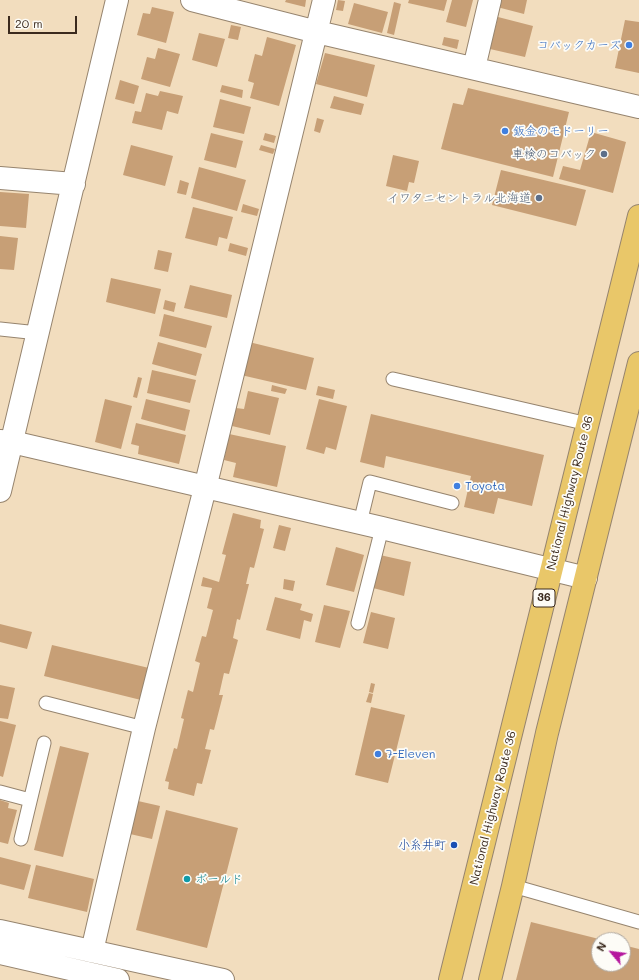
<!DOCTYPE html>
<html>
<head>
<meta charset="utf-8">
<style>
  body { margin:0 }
  #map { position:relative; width:639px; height:980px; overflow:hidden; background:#f2ddbe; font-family:Mali,sans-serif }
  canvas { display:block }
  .north { position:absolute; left:591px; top:932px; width:40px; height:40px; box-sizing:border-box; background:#fdfcf7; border:1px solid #afa8a0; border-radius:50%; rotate:299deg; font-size:11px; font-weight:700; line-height:16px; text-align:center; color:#3b2a1e }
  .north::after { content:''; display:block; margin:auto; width:14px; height:18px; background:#b5179e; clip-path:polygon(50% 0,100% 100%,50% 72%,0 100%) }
  .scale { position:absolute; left:8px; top:16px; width:69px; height:18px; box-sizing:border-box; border:2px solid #3b2a1e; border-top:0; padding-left:5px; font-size:12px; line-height:14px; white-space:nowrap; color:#3b2a1e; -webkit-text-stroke:3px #fdfcf7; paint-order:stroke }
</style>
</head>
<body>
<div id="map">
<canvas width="639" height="980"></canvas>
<div class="north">N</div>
<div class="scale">20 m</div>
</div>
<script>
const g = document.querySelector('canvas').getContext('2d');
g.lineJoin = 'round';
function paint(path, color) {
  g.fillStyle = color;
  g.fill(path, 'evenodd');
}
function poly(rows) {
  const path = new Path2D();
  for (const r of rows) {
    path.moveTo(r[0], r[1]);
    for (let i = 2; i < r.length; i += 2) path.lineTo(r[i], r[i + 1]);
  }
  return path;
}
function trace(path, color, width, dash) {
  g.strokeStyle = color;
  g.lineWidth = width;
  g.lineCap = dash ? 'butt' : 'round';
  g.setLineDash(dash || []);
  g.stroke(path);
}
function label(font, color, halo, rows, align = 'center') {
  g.font = font + ' Mali,"Klee One",sans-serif';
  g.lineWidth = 3.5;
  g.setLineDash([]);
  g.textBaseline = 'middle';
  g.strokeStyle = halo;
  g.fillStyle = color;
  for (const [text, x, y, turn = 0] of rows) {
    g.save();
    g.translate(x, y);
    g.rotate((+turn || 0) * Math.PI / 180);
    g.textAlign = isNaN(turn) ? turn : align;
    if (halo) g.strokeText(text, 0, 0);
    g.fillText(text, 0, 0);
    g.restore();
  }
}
paint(poly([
  [286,0,306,0,305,7,285,2],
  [338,0,345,1,343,11,336,10],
  [409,0,447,0,444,11,408,3],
  [452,0,473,0,466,27,446,22],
  [499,0,527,0,524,14,497,7],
  [394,2,401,4,394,35,387,33],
  [354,3,388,12,382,33,348,24],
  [152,7,174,12,166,43,137,35,143,13,150,14],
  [498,17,533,26,525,57,490,49],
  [625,20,639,22,639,73,615,68],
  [231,25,241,27,238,40,228,38],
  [199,33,225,39,217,67,192,60],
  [267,37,296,45,279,106,250,98,254,83,248,81,255,54,262,56],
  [444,37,459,40,457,49,442,45],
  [158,48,180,54,170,87,141,79,147,57,155,59],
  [325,53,375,65,367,97,316,84],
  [120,80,139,86,134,104,115,99],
  [222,85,243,90,242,98,220,92],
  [468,88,569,112,553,177,441,149,453,103,463,105],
  [160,91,183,96,178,114,167,111,162,130,132,123,135,111,141,112,146,93,158,96],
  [334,96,364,104,361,115,330,108],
  [220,99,251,107,244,134,213,127],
  [317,118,324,120,320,133,314,131],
  [591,132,626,142,613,193,559,179,563,166,580,170],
  [211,133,243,141,236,168,204,160],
  [265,133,276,136,274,143,263,140],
  [131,145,173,156,165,186,123,175],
  [261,145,275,149,273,154,259,150],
  [393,155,419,161,414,183,409,182,407,191,386,186],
  [199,167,246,180,237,211,191,198],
  [501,170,586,190,576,226,492,205],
  [180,180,189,183,186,195,177,193],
  [0,192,29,194,26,228,0,226],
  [243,204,259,209,257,216,241,212],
  [193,207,233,217,227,239,219,237,217,246,185,238],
  [0,236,18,238,14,270,0,269],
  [230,243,248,248,246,256,228,251],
  [158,250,172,253,168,272,154,269],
  [111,278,161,289,155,314,106,302],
  [190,285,232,295,227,318,184,308],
  [165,300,176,303,174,312,163,309],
  [164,314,212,326,206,348,159,336],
  [158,342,202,354,196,376,152,364],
  [249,342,314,358,306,390,241,375],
  [152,370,196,380,190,403,147,393],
  [138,377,142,378,137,398,133,397],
  [272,385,287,389,285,394,271,391],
  [318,386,335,390,333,399,316,395],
  [248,391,279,398,270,435,232,426,236,408,244,409],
  [105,399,132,406,121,449,95,442],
  [146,399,190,410,185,431,141,419],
  [319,399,347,406,336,450,326,447,324,454,306,449],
  [371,414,544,455,532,506,498,498,494,514,464,507,471,476,386,456,384,468,360,462],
  [136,423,186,435,179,464,138,454,139,446,131,444],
  [229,434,286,446,277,487,233,477,236,463,224,460],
  [233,513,261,520,260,528,264,529,254,568,250,567,246,584,249,584,240,620,237,619,233,638,238,640,229,674,224,673,219,695,223,695,214,730,210,729,205,749,211,750,202,784,197,783,194,796,168,789,169,782,165,781,174,748,177,749,184,719,181,718,188,690,193,692,200,663,195,661,202,636,206,637,213,610,207,608,212,588,201,586,203,577,219,582,226,555,222,554],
  [279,525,291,528,285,551,273,548],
  [336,547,364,555,354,592,326,585],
  [380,555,411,562,404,596,373,588],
  [284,579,295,581,293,591,283,589],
  [275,597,302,604,300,610,313,614,311,622,304,620,300,639,266,630],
  [324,605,350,611,340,648,315,642],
  [371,612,395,618,388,649,363,643],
  [0,624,32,632,27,649,0,642],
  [52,645,149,668,141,700,44,676],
  [371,683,375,684,373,693,369,692],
  [0,685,15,688,8,719,0,718],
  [369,693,373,694,371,703,366,702],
  [371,707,405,715,388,783,355,775],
  [0,721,16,725,3,777,0,776],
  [60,746,89,753,63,857,34,850],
  [0,800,9,803,8,808,17,810,8,844,0,842],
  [138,801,160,806,152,839,130,834],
  [166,810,238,828,207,948,136,930],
  [0,857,31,865,24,890,0,884],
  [36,865,94,879,87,912,28,898],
  [531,922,599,939,599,964,623,964,623,945,639,949,639,980,516,980]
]), '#c79f76');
const service = poly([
  [0,329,38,333],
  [393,379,588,424],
  [360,523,370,482,452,503],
  [358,623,382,528],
  [46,703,144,728],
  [0,792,30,800],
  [21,839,44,743],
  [513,886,639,922]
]);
const minor = poly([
  [192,0,317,32,639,107],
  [474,68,490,0],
  [0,178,74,184],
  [0,441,12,442,382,528,586,578],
  [0,491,117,0],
  [92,951,144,728,205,488,324,0]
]);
const tertiary = poly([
  [0,931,223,980],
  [0,953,118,980]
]);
const trunk = poly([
  [450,980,639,216],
  [490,980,513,886,547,733,639,363]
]);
trace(service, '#96846e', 15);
trace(minor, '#96846e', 24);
trace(tertiary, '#96846e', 24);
trace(trunk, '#96846e', 24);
trace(service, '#fff', 13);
trace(minor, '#fff', 22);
trace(tertiary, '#fff', 22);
trace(trunk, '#e9c769', 22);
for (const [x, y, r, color] of [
  [629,45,4,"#3f7fe0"],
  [505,131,4,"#3f7fe0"],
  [604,154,4,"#5c6f8a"],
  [539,198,4,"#5c6f8a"],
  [457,486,4,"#3f7fe0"],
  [378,754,4,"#3f7fe0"],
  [454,845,4,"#1a4fb4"],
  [187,879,4,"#0f9aa8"]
]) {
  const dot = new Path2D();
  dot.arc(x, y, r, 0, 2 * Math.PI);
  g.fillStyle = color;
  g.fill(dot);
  trace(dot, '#fdfcf7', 1.5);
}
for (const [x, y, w] of [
  [544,598,22]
]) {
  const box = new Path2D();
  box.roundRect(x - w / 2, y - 9, w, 18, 3);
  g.fillStyle = '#fdfcf7';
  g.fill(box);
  trace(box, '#3b2a1e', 1);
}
label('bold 11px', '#3b2a1e', null, [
  ["36",544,598]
]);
label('12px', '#366cbe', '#fdfcf7', [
  ["コバックカーズ",621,45,"right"],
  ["鈑金のモドーリー",513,131],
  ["Toyota",465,486],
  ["7-Eleven",386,754]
], 'left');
label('12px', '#4e5e75', '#fdfcf7', [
  ["車検のコバック",596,154],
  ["イワタニセントラル北海道",531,198]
], 'right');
label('12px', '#3b2a1e', '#fdfcf7', [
  ["National Highway Route 36",570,493,-76],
  ["National Highway Route 36",493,808,-76]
]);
label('12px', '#164399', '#fdfcf7', [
  ["小糸井町",446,845]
], 'right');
label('12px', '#0d838f', '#fdfcf7', [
  ["ボールド",195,879]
], 'left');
</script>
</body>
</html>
